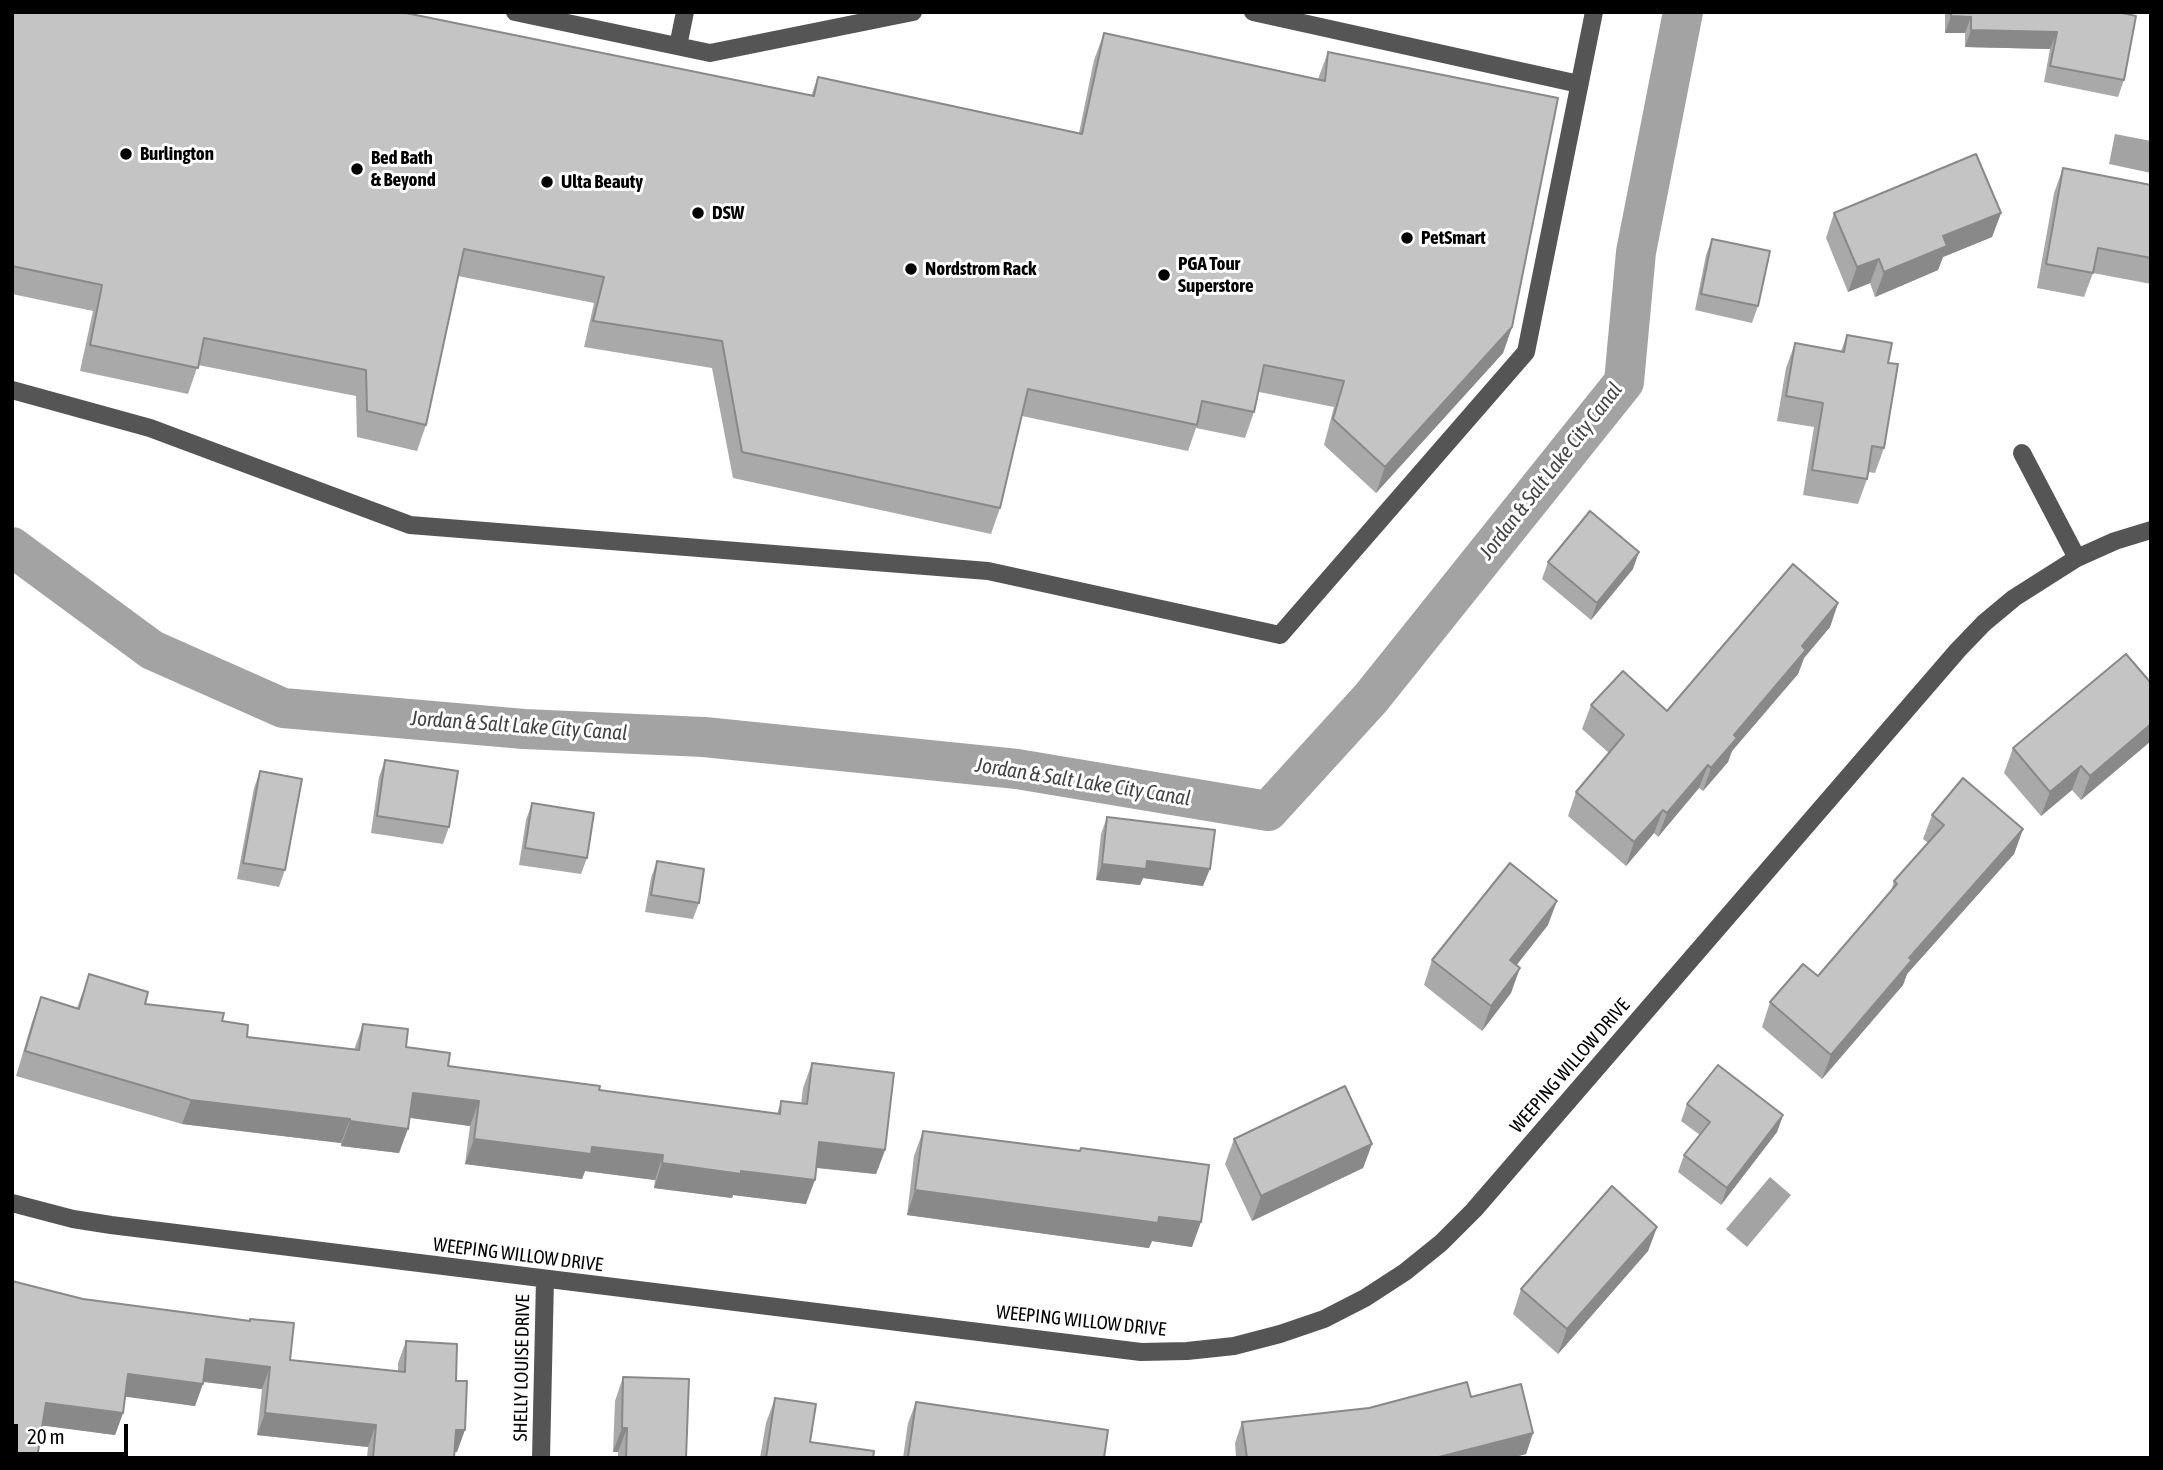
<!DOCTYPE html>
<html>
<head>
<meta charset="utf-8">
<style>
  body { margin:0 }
  #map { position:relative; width:2163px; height:1470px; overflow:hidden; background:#fff; font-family:"Asap Condensed",sans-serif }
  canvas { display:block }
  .frame { position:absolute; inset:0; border:14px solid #000; pointer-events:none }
  .scale { position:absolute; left:14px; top:1424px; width:114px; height:32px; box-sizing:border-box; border:4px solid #000; border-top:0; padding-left:9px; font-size:21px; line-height:24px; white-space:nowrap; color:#000; -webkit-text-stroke:5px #fff; paint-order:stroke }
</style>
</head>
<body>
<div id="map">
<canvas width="2163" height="1470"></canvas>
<div class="frame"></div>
<div class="scale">20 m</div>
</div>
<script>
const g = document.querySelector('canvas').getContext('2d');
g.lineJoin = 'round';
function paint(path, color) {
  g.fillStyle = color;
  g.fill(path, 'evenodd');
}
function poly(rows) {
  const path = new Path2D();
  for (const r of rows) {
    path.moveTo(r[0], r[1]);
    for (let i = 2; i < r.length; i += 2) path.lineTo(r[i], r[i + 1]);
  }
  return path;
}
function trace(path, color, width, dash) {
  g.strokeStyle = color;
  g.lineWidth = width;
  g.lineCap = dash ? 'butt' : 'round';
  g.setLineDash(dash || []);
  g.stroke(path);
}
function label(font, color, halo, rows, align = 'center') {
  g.font = font + ' "Asap Condensed",sans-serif';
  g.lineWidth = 6;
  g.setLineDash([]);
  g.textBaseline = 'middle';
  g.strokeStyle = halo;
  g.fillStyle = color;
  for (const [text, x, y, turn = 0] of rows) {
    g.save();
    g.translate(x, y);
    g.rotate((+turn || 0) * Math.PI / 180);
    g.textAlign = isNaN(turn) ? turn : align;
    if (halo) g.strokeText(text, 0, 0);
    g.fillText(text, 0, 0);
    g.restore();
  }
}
paint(poly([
  [2115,134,2151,141,2151,173,2109,164],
  [1770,1177,1791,1195,1747,1247,1726,1229]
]), '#a3a3a3');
trace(poly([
  [12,547,152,650,283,708,524,729,704,737,1017,769,1268,811,1371,698,1624,382,1636,252,1683,12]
]), '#a3a3a3', 40);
trace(poly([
  [515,12,710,53,913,12],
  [1253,12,1579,84],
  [678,46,685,12],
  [12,390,150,428,410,525,988,571,1280,635,1526,352,1594,12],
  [2022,453,2077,558],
  [12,1203,73,1219,111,1225,1141,1352,1187,1351,1234,1346,1280,1334,1324,1319,1365,1298,1405,1272,1441,1243,1474,1210,1958,650,1984,623,2014,598,2077,558,2115,541,2151,530],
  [541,1458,545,1279]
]), '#555', 18);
paint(poly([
  [12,12,811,96,818,77,1079,133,1094,60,1104,33,1318,79,1328,52,1512,327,1503,353,1376,493,1324,445,1334,407,1259,392,1254,412,1245,438,1196,428,1188,451,1022,416,1000,508,991,534,733,478,712,368,584,347,594,303,458,276,426,425,417,451,357,437,356,396,198,365,188,394,80,371,93,311,12,294],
  [1945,12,2118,12,2124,80,2118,97,2044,82,2050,49,1965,47,1965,33,1945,33],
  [2063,168,2151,185,2151,284,2093,273,2084,297,2037,288,2054,193],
  [1834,213,2001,213,1992,237,1943,257,1938,270,1875,297,1870,283,1848,292,1826,238],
  [1712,239,1758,306,1752,323,1695,310,1706,255],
  [1847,335,1888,363,1884,448,1875,473,1868,472,1867,479,1858,504,1803,495,1814,427,1777,421,1786,368,1795,343,1841,351],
  [1548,562,1633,569,1591,620,1542,579],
  [1838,603,1830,627,1804,658,1798,674,1732,751,1728,762,1703,791,1699,788,1658,837,1654,833,1626,866,1568,816,1576,792,1609,753,1582,729,1591,705,1667,711],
  [2151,683,2151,741,2081,800,2072,790,2041,816,2004,773,2013,748],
  [385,760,449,827,443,844,371,833,379,777],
  [260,771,285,870,279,887,237,879,254,788],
  [532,803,587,858,581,874,519,865,526,820],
  [1932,815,2023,829,2014,854,1907,974,1903,985,1822,1079,1762,1027,1770,1002,1818,976,1891,891,1894,881,1928,843,1923,839],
  [1107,817,1203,886,1143,878,1140,885,1096,880,1101,834],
  [657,861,699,903,693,919,645,912,651,878],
  [1548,925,1516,965,1511,993,1482,1031,1424,985,1432,960],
  [89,974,145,1004,222,1021,247,1037,354,1050,363,1024,406,1047,448,1066,599,1090,777,1114,781,1101,801,1104,803,1088,812,1063,885,1150,876,1174,816,1168,806,1204,733,1195,732,1198,654,1188,655,1180,585,1171,582,1179,465,1164,470,1126,410,1118,399,1153,341,1146,341,1143,182,1124,16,1076,32,1022,41,997,77,1008],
  [1687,1104,1783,1115,1777,1132,1721,1205,1678,1172,1684,1155,1700,1135,1681,1121],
  [923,1131,1080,1151,1081,1148,1192,1247,1152,1241,1149,1248,907,1215,914,1156],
  [1234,1139,1372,1144,1363,1168,1252,1221,1225,1164],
  [1657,1227,1648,1251,1558,1354,1513,1314,1521,1289],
  [12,1281,290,1360,398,1372,398,1363,406,1341,456,1381,457,1452,454,1452,454,1458,367,1458,368,1447,257,1435,262,1389,203,1382,195,1406,125,1396,123,1413,115,1435,42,1425],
  [623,1377,686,1458,618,1458,618,1452,613,1452,615,1401],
  [1471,1397,1533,1433,1526,1454,1511,1458,1236,1458,1235,1443,1242,1422],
  [775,1398,810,1442,873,1458,760,1458,766,1423],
  [916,1402,1104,1458,903,1458,908,1423]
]), '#a9a9a9');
paint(poly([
  [1951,16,1971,17,1965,33,1945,33],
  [1971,30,2057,32,2050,49,1965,47],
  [2001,213,1992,237,1943,257,1938,270,1875,297,1884,272,1943,236],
  [1879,259,1870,283,1848,292,1857,267],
  [1512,327,1503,353,1376,493,1385,467],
  [1639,552,1633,569,1591,620,1597,603],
  [1838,603,1830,627,1804,658,1798,674,1732,751,1728,762,1703,791,1711,768,1734,735,1802,646],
  [2151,724,2151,741,2081,800,2090,776],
  [1708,765,1699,788,1658,837,1667,813],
  [2081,766,2072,790,2041,816,2050,792],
  [1663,810,1654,833,1626,866,1634,842],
  [2023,829,2014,854,1907,974,1903,985,1822,1079,1831,1055,1909,958],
  [1147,861,1210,869,1203,886,1143,878,1140,885,1096,880,1102,864],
  [1557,901,1548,925,1501,985,1510,960],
  [1520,968,1511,993,1482,1031,1491,1006],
  [413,1093,479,1101,470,1126,405,1117],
  [191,1100,350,1119,341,1143,182,1124],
  [1783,1115,1777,1132,1721,1205,1727,1188],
  [350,1121,408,1129,399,1153,341,1146],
  [474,1139,592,1147,663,1155,655,1180,585,1171,582,1179,465,1164],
  [819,1142,885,1150,876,1174,810,1167],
  [1372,1144,1363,1168,1252,1221,1261,1196],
  [662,1163,741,1171,815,1180,806,1204,733,1195,732,1198,654,1188],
  [915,1190,1159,1217,1201,1222,1192,1247,1152,1241,1149,1248,907,1215],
  [1657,1227,1648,1251,1558,1354,1567,1329],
  [206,1359,270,1367,262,1389,198,1381],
  [128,1374,203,1384,195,1406,120,1396],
  [46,1403,123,1413,115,1435,38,1425],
  [265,1413,376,1425,368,1447,257,1435],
  [622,1428,627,1428,618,1452,613,1452],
  [456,1430,465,1430,457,1452,448,1452],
  [1533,1433,1526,1454,1511,1458,1435,1458]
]), '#898989');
const building = poly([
  [12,12,401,12,814,96,818,77,1082,134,1104,33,1325,81,1328,52,1558,98,1512,327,1385,467,1333,419,1344,381,1264,365,1254,412,1202,401,1197,425,1028,389,1000,508,742,452,722,341,593,321,604,277,464,249,426,425,367,411,366,370,204,338,198,368,90,345,102,285,12,266,12,12],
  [1951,12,2118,12,2136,16,2124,80,2050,66,2057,32,1971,30,1971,17,1951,16,1951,12],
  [1976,154,2001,213,1943,236,1947,246,1884,272,1879,259,1857,267,1834,213,1976,154],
  [2063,168,2151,185,2151,258,2098,248,2093,273,2046,264,2063,168],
  [1712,239,1770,251,1758,306,1701,294,1712,239],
  [1847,335,1892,343,1888,363,1898,364,1884,448,1872,446,1867,479,1812,470,1823,403,1786,396,1795,343,1844,352,1847,335],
  [1590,511,1639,552,1597,603,1548,562,1590,511],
  [1793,564,1838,603,1802,646,1806,650,1734,735,1737,738,1711,768,1708,765,1667,813,1663,810,1634,842,1576,792,1624,735,1591,705,1623,671,1667,711,1793,564],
  [2126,654,2151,683,2151,724,2090,776,2081,766,2050,792,2013,748,2126,654],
  [385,760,458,771,449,827,377,816,385,760],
  [260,771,302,779,285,870,243,863,260,771],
  [1963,778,2023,829,1909,958,1912,960,1831,1055,1770,1002,1803,964,1818,976,1897,884,1894,881,1944,825,1932,815,1963,778],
  [532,803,594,813,587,858,525,848,532,803],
  [1107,817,1215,830,1210,869,1147,861,1146,869,1102,864,1107,817],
  [657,861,704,869,699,903,651,895,657,861],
  [1510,863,1557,901,1510,960,1520,968,1491,1006,1432,960,1510,863],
  [89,974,148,992,145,1004,224,1013,222,1021,248,1025,247,1037,359,1050,363,1024,408,1029,406,1047,450,1053,448,1066,600,1086,599,1090,780,1114,781,1101,807,1104,812,1063,894,1073,885,1150,819,1142,815,1180,741,1171,741,1174,662,1163,663,1155,592,1147,591,1154,474,1139,479,1101,413,1093,408,1129,350,1121,350,1119,191,1100,25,1051,41,997,79,1009,89,974],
  [1718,1065,1783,1115,1727,1188,1684,1155,1710,1122,1687,1104,1718,1065],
  [1345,1086,1372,1144,1261,1196,1234,1139,1345,1086],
  [923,1131,1080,1151,1081,1148,1209,1165,1201,1222,1159,1217,1158,1223,915,1190,923,1131],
  [1612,1186,1657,1227,1567,1329,1521,1289,1612,1186],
  [12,1281,83,1299,250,1321,250,1319,294,1323,290,1360,405,1372,406,1341,457,1344,456,1381,467,1381,465,1430,456,1430,454,1458,373,1458,376,1425,265,1413,270,1367,206,1359,203,1384,128,1374,123,1413,46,1403,37,1458,12,1458,12,1281],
  [623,1377,689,1379,686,1458,626,1458,627,1428,622,1428,623,1377],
  [1467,1382,1471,1397,1521,1384,1533,1433,1435,1458,1247,1458,1242,1422,1369,1408,1467,1382],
  [775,1398,816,1404,810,1442,874,1451,873,1458,766,1458,775,1398],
  [916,1402,1108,1430,1104,1458,917,1458,908,1457,916,1402]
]);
paint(building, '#c4c4c4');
trace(building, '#898989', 2);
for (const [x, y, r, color] of [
  [126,154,7,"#000"],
  [357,169,7,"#000"],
  [547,182,7,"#000"],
  [698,213,7,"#000"],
  [1407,238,7,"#000"],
  [911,269,7,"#000"],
  [1164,275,7,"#000"]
]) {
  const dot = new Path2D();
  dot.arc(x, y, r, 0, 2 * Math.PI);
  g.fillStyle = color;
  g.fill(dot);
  trace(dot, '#fff', 2.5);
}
label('bold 19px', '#000', '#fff', [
  ["Burlington",140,154],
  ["Bed Bath",371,158],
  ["& Beyond",371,180],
  ["Ulta Beauty",561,182],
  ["DSW",712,213],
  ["PetSmart",1421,238],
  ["PGA Tour",1178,264],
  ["Superstore",1178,286],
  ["Nordstrom Rack",925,269]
], 'left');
label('19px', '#000', '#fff', [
  ["WEEPING WILLOW DRIVE",1570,1066,-49],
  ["WEEPING WILLOW DRIVE",518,1255,7],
  ["WEEPING WILLOW DRIVE",1081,1321,6],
  ["SHELLY LOUISE DRIVE",522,1368,-89]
]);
label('italic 21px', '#444', '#fff', [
  ["Jordan & Salt Lake City Canal",1551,471,-52],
  ["Jordan & Salt Lake City Canal",519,726,4],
  ["Jordan & Salt Lake City Canal",1083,782,9]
]);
</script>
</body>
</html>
